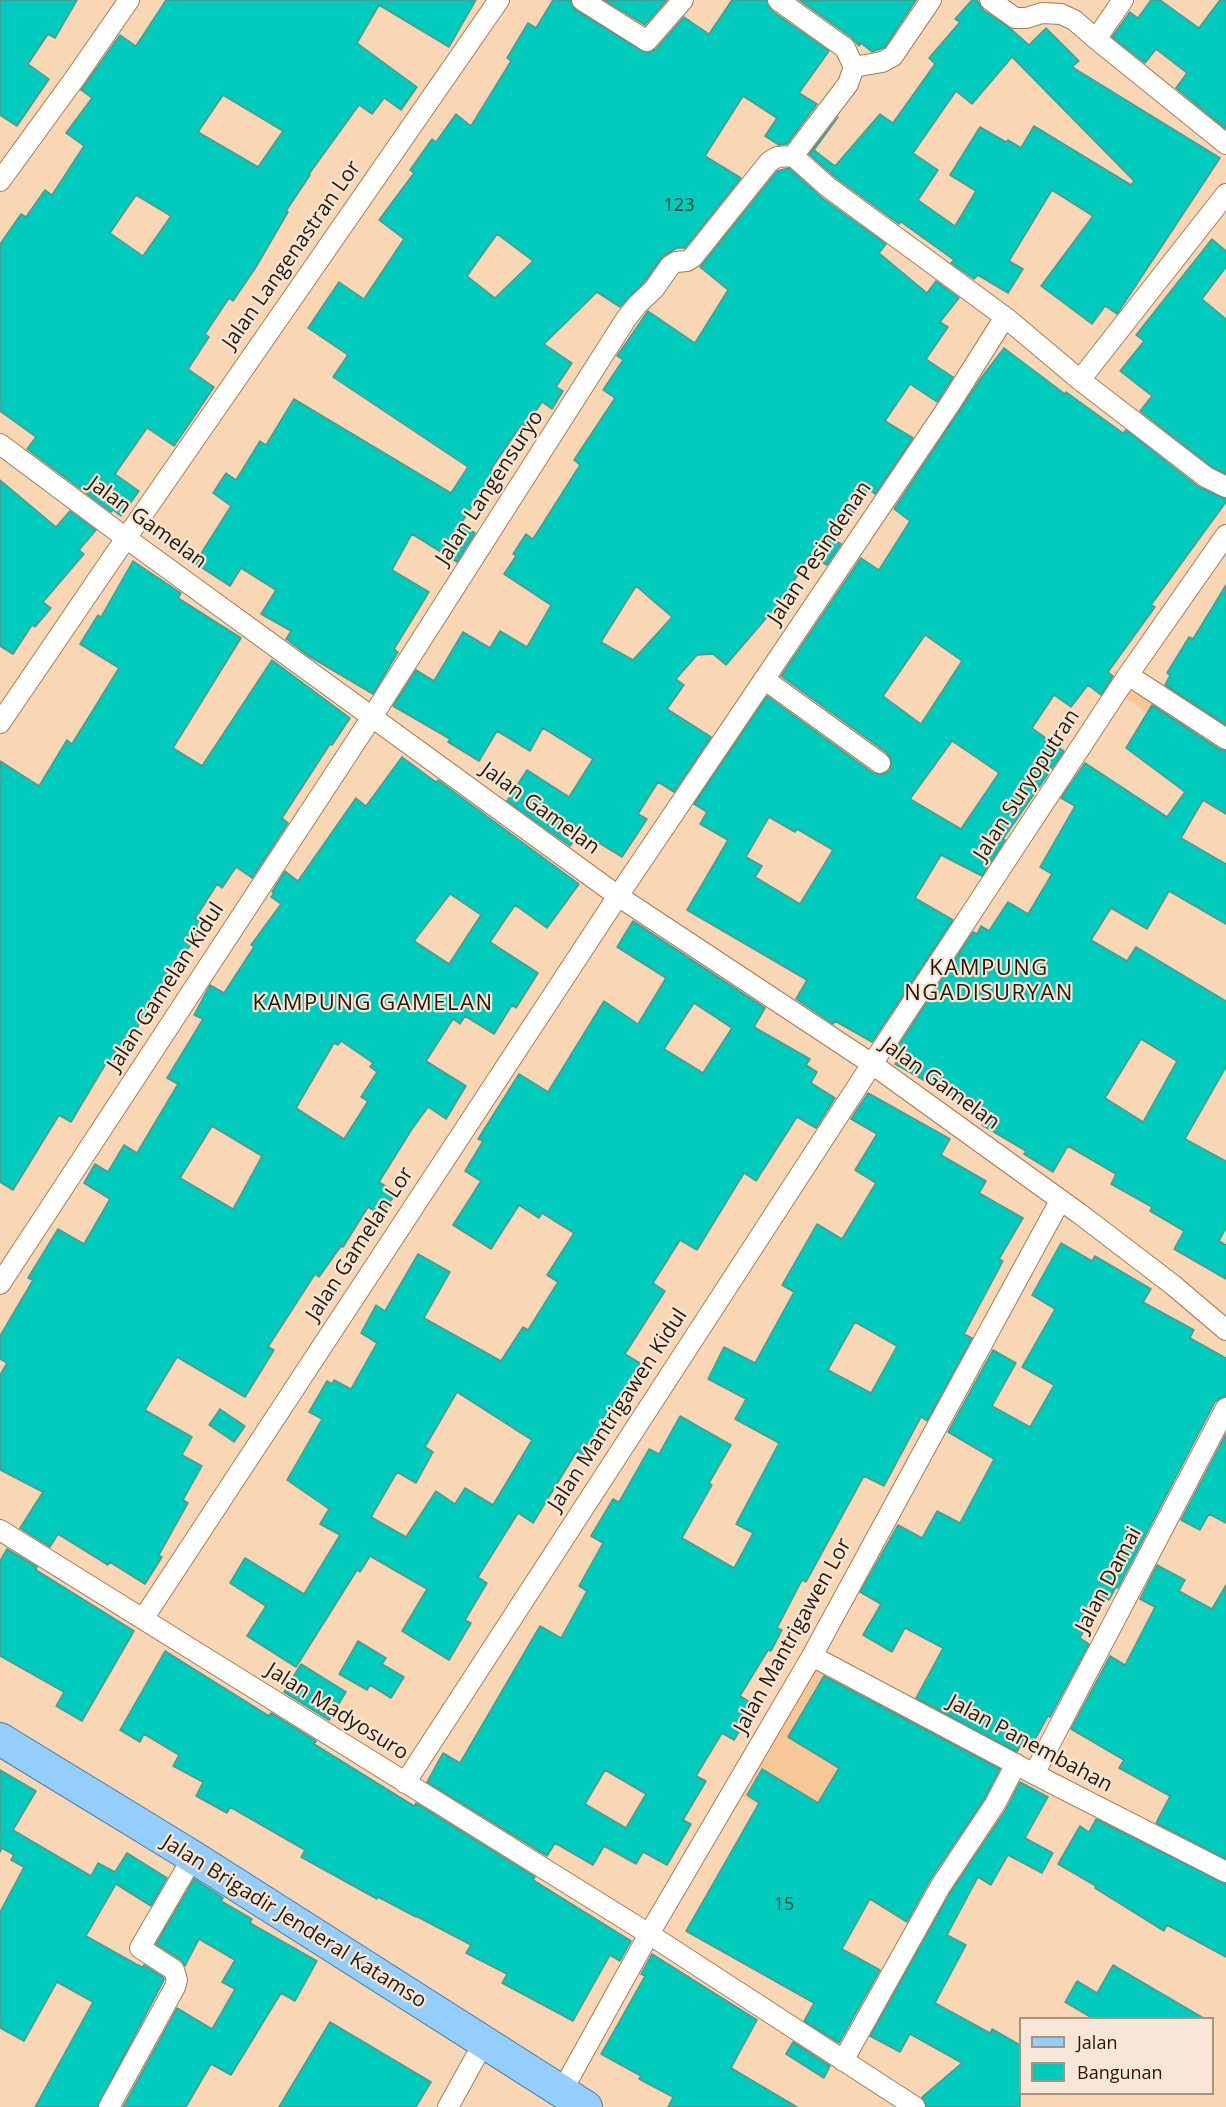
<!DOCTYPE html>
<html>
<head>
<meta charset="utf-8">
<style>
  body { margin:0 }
  #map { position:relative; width:1226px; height:2107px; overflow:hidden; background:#f9d6b4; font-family:"Open Sans",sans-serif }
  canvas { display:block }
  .legend { position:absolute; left:1019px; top:2017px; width:195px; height:78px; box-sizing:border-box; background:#f8e7d6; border:2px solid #a49483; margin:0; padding:8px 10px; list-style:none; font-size:18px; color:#271807 }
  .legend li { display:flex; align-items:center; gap:12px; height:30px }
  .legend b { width:30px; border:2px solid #a49483 }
</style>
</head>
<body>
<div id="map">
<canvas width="1226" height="2107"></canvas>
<ul class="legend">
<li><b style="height:8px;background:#94cefd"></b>Jalan</li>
<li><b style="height:16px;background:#00cbbd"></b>Bangunan</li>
</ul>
</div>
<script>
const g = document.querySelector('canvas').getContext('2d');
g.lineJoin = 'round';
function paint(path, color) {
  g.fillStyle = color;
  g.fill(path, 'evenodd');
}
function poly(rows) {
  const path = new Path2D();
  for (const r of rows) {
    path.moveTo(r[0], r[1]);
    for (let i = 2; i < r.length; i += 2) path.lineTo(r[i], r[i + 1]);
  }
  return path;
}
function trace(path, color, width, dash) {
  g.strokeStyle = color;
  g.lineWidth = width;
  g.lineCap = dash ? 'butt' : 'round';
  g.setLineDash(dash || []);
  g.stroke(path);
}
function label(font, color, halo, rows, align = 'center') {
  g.font = font + ' "Open Sans",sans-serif';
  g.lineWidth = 4.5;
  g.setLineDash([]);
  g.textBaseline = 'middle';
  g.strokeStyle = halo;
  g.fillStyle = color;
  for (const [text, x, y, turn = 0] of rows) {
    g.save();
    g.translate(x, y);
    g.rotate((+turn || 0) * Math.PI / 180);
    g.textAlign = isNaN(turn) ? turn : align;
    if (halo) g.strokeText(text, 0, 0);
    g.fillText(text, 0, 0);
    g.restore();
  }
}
paint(poly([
  [1134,680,1205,724,1195,741,1123,697],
  [818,1662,911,1717,833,1850,740,1795]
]), '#f8c797');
const building = poly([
  [0,0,77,0,55,38,48,34,28,64,49,79,17,126,0,115,0,0],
  [166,0,476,0,449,47,379,5,357,43,417,87,401,110,384,98,372,114,359,105,309,174,310,175,286,211,288,212,256,267,233,301,229,298,205,334,209,337,188,369,214,387,174,446,147,428,115,474,139,491,121,516,113,510,111,512,27,449,36,437,0,411,0,244,21,214,26,217,45,190,52,195,84,146,66,133,92,98,81,90,120,35,136,46,166,0],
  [223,95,283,131,258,167,198,132,223,95],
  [136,195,171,216,143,256,110,233,136,195],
  [553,0,570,0,576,10,646,53,656,49,684,17,709,34,732,0,766,0,771,10,829,51,799,93,817,104,787,144,779,145,765,136,777,118,743,96,705,156,741,178,685,248,677,248,663,256,645,281,620,307,597,292,544,344,572,363,556,387,563,391,552,409,542,402,525,426,522,424,491,469,495,471,460,525,475,533,457,562,412,534,392,570,429,592,394,649,398,652,373,694,307,655,286,639,291,631,261,614,276,590,241,568,230,586,195,563,231,506,213,493,226,473,236,480,260,441,266,445,294,399,451,493,468,467,333,377,348,355,308,328,339,282,364,299,404,239,379,220,414,173,410,170,432,139,436,142,456,114,471,126,511,61,507,58,528,23,536,28,553,0],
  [497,234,533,261,495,298,467,276,497,234],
  [604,0,667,0,645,25,604,0],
  [799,0,916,0,885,47,872,52,861,43,859,46,852,38,799,0],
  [972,0,977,0,983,10,1010,28,1029,45,1046,28,1079,61,1072,67,1220,158,1117,314,1105,306,1092,324,1041,286,1093,216,1052,190,1009,261,1023,269,1008,293,978,275,974,279,951,263,954,260,901,222,899,224,836,178,809,154,838,117,814,150,835,166,880,114,893,123,935,64,929,58,960,22,955,19,972,0],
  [1012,57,1134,181,1131,185,1034,126,1021,148,1008,140,1006,142,980,127,950,175,976,191,955,226,918,200,938,170,913,153,956,91,972,104,1012,57],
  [1151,0,1160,0,1199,28,1220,0,1226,0,1226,129,1176,88,1187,73,1156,49,1145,63,1112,37,1130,12,1138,18,1151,0],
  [789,168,821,197,886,244,879,253,927,293,936,281,959,298,940,322,948,327,926,359,953,377,937,402,910,384,885,421,913,438,875,494,868,489,836,541,841,544,827,565,810,555,771,618,768,616,726,665,713,654,697,655,676,679,684,685,667,709,711,737,674,792,658,782,638,814,647,819,622,857,580,831,570,846,507,801,527,770,569,797,593,759,543,728,530,751,497,731,479,761,448,742,450,739,393,706,416,670,434,681,463,632,490,648,500,631,527,647,551,605,504,574,516,556,513,554,526,534,533,539,580,465,574,460,615,398,603,390,623,360,617,356,648,311,695,343,728,290,700,267,777,171,789,168],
  [636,586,672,617,633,660,601,642,636,586],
  [1212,239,1226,251,1226,267,1202,299,1226,319,1226,474,1212,467,1140,411,1152,396,1120,371,1144,341,1136,335,1212,239],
  [1004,348,1065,394,1066,392,1123,433,1126,430,1199,487,1226,499,1226,502,1151,605,1155,607,1108,672,1113,676,1101,695,1088,685,1071,707,1054,695,1032,728,1064,751,1003,839,1005,840,982,876,941,855,915,898,953,920,872,1042,835,1021,833,1024,796,999,807,980,687,910,728,840,700,824,707,812,694,804,767,696,873,773,884,774,890,770,891,759,887,753,781,676,861,558,879,570,910,521,894,509,981,378,1004,348],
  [925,635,962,661,921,724,883,696,925,635],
  [952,741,999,773,961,829,910,799,952,741],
  [769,817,795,832,797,829,833,850,800,904,755,877,762,866,746,857,769,817],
  [0,480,56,527,70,511,96,530,79,550,84,554,43,602,51,608,35,627,32,625,13,654,0,646,0,480],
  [133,561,181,593,178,598,241,638,173,748,202,766,272,660,350,718,332,745,330,744,282,818,288,823,252,878,236,867,222,888,217,884,195,919,203,923,164,991,160,988,126,1047,132,1050,122,1068,108,1060,71,1122,59,1115,13,1190,0,1182,0,761,39,786,67,740,72,744,119,668,80,644,98,615,101,617,133,561],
  [1226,585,1226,725,1165,685,1170,675,1167,673,1189,637,1193,639,1226,585],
  [1152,705,1219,749,1226,751,1226,814,1203,800,1181,838,1226,864,1226,924,1169,891,1147,929,1111,908,1091,940,1127,961,1136,947,1226,1001,1226,1067,1185,1139,1226,1161,1226,1228,1219,1241,1226,1245,1226,1279,1174,1249,1184,1231,1150,1211,1152,1207,1111,1184,1116,1174,1068,1146,1053,1172,1024,1154,1026,1151,982,1125,988,1116,895,1064,899,1058,893,1054,973,932,977,934,981,926,989,931,1008,902,1028,914,1052,874,1040,867,1075,806,1061,798,1085,763,1167,817,1185,792,1126,748,1152,705],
  [1141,1039,1177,1061,1143,1122,1105,1098,1141,1039],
  [402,757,436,782,438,780,579,884,547,928,515,905,490,942,538,973,516,1008,512,1005,494,1034,465,1016,460,1024,453,1019,426,1061,466,1086,446,1119,428,1107,412,1129,379,1182,396,1193,381,1215,368,1207,343,1247,341,1246,319,1277,315,1274,268,1347,274,1350,245,1397,177,1357,145,1410,192,1437,182,1455,202,1466,183,1500,188,1503,159,1555,162,1557,145,1584,110,1562,108,1565,58,1534,50,1547,20,1528,43,1492,0,1470,0,1375,7,1363,0,1359,0,1336,33,1280,28,1278,58,1229,84,1244,110,1199,84,1183,95,1164,108,1172,124,1145,137,1153,178,1084,167,1078,203,1019,194,1015,210,985,224,993,254,947,251,945,281,904,271,897,274,893,272,892,285,871,298,881,356,798,366,806,402,757],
  [450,894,481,915,449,964,414,941,450,894],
  [341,1041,373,1063,370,1067,377,1072,361,1097,368,1101,344,1139,296,1108,334,1043,338,1045,341,1041],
  [212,1126,262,1156,233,1209,180,1178,212,1126],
  [633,921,765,1008,754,1027,810,1059,806,1065,817,1072,811,1083,835,1098,816,1128,797,1117,756,1181,744,1173,697,1250,680,1240,653,1283,665,1291,625,1354,643,1365,586,1457,577,1451,533,1523,518,1513,478,1577,487,1583,465,1620,471,1623,449,1660,402,1631,427,1589,370,1556,360,1572,357,1570,296,1667,247,1636,266,1606,230,1583,245,1558,304,1594,340,1535,320,1524,329,1509,287,1480,322,1419,309,1412,327,1381,332,1384,334,1380,351,1389,377,1343,361,1333,376,1305,385,1311,418,1254,450,1272,424,1318,501,1361,523,1327,528,1330,558,1282,547,1275,574,1233,542,1213,539,1218,519,1205,491,1249,453,1225,481,1181,465,1171,483,1141,478,1139,519,1074,548,1092,604,1001,638,1024,666,978,617,947,633,921],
  [694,1003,732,1028,703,1073,664,1049,694,1003],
  [457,1392,532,1440,493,1505,465,1488,455,1504,436,1491,406,1537,371,1517,397,1472,416,1483,433,1452,425,1447,457,1392],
  [868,1093,950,1139,941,1155,986,1181,979,1193,1023,1218,999,1259,1003,1261,964,1334,972,1338,927,1421,921,1417,884,1486,864,1476,806,1582,802,1580,777,1628,782,1630,771,1651,768,1650,740,1696,755,1705,734,1740,722,1733,696,1776,706,1781,683,1820,691,1824,667,1865,643,1852,636,1864,604,1846,593,1865,555,1843,547,1856,427,1782,443,1753,460,1763,540,1626,561,1638,587,1591,579,1586,603,1543,591,1536,613,1499,619,1502,649,1449,659,1454,680,1416,731,1445,709,1483,712,1485,682,1538,734,1568,753,1533,736,1524,779,1443,735,1419,746,1399,708,1379,724,1347,755,1363,794,1292,782,1285,817,1224,842,1239,876,1183,855,1170,877,1134,851,1119,868,1093],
  [855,1322,897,1346,871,1393,828,1370,855,1322],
  [605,1770,646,1794,626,1828,585,1804,605,1770],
  [1061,1243,1092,1261,1095,1256,1151,1289,1143,1302,1194,1330,1190,1338,1226,1358,1226,1396,1220,1398,1215,1402,1118,1588,1116,1587,1109,1600,1102,1596,1080,1638,1089,1644,1050,1717,1048,1716,1032,1745,1023,1741,1017,1752,916,1698,943,1648,905,1628,892,1652,863,1635,881,1604,860,1592,898,1525,922,1538,937,1511,960,1523,994,1459,948,1432,993,1350,1016,1363,992,1406,1030,1427,1054,1385,1022,1367,1055,1309,1032,1295,1061,1243],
  [220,1409,245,1426,234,1442,209,1425,220,1409],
  [1226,1434,1226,1523,1209,1514,1200,1530,1181,1520,1226,1434],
  [7,1549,37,1567,36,1570,134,1631,82,1721,56,1706,64,1692,0,1656,0,1561,7,1549],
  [1157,1565,1185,1580,1179,1591,1212,1609,1226,1585,1226,1859,1156,1823,1170,1796,1119,1768,1124,1760,1071,1729,1110,1656,1125,1665,1155,1607,1140,1599,1157,1565],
  [358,1641,386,1658,382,1664,404,1677,391,1698,370,1685,367,1690,339,1674,358,1641],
  [165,1651,269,1716,271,1713,316,1741,314,1744,414,1806,416,1803,535,1877,533,1880,631,1941,620,1961,610,1955,573,2021,502,1983,507,1974,466,1953,471,1945,416,1916,416,1917,378,1897,377,1899,301,1857,305,1850,230,1807,227,1813,196,1796,203,1782,173,1766,179,1755,144,1734,140,1742,120,1730,165,1651],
  [301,1664,346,1692,329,1720,284,1692,301,1664],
  [824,1676,1000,1769,985,1798,930,1880,907,1922,870,1899,842,1949,880,1970,839,2043,804,2021,814,2003,686,1931,759,1803,747,1795,762,1769,818,1803,839,1768,788,1737,824,1676],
  [0,1770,36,1791,13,1830,91,1876,98,1863,115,1872,127,1853,167,1878,151,1906,116,1884,86,1936,136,1964,142,1967,144,1965,164,1978,164,1980,97,2107,35,2107,93,2002,57,1982,24,2041,0,2028,0,1912,24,1867,11,1860,14,1855,2,1848,0,1852,0,1770],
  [1020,1782,1048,1797,1025,1838,1053,1853,1042,1873,1008,1855,991,1885,978,1877,947,1935,966,1945,935,2003,990,2033,992,2029,1020,2045,1020,2107,927,2107,922,2097,962,2063,910,2034,900,2052,870,2036,950,1893,1005,1811,1020,1782],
  [1096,1819,1226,1884,1226,1957,1167,1925,1164,1931,1095,1888,1096,1886,1058,1864,1080,1826,1089,1832,1096,1819],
  [194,1879,223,1898,221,1901,252,1919,250,1923,317,1961,295,2001,281,1993,231,2075,211,2064,186,2107,123,2107,177,2008,212,2029,235,1989,222,1982,235,1960,199,1939,185,1966,181,1960,156,1944,194,1879],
  [652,1954,757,2020,731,2068,797,2107,668,2107,673,2097,639,2079,641,2076,601,2054,645,1976,641,1974,652,1954],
  [1113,1965,1205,2019,1094,2019,1065,2002,1077,1981,1097,1993,1113,1965],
  [330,2022,431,2082,416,2107,279,2107,330,2022],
  [793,2042,830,2066,824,2078,786,2054,793,2042]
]);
paint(building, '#00cbbd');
trace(building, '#4f988f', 1.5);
const minor = poly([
  [582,0,647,41,683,0],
  [990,0,1015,18,1026,18,1042,13,1061,14,1074,20,1096,39],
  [1123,0,1096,39,1226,144],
  [854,67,882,62,893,56,931,0],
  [793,156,828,187,1005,317,1080,380,1206,477,1226,487],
  [0,181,75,78,129,0],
  [1080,380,1226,194],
  [0,444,126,538,618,896,872,1064,1080,1214,1173,1285,1226,1330],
  [1128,675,1226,739],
  [764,679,880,763],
  [0,723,111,560,499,0],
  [0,1284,372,717,626,319,637,305,654,289,670,266,676,262,687,261,693,257,769,162,777,157,793,156,848,84,854,67,845,48,778,0],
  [0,1530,649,1934,915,2107],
  [143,1619,618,896,950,404,1005,317],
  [812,1656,1034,1774,1226,1872],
  [1034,1774,1226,1408],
  [405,1783,872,1064,1128,675,1226,535],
  [843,2061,940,1887,995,1804,1016,1764],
  [562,2091,649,1934,812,1656,1060,1201],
  [109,2107,175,1987,177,1980,174,1970,140,1948,193,1857],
  [448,2107,484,2042]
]);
const primary = poly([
  [0,1739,193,1857,586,2107]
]);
trace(minor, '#a57d55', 22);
trace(primary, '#3f7aa6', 34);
trace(minor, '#fff', 20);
trace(primary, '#94cefd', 32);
label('18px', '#1d4534', null, [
  ["123",679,206],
  ["15",784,1905]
]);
label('21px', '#271807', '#f8e7d6', [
  ["Jalan Langenastran Lor",292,255,-55],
  ["Jalan Langensuryo",490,488,-57],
  ["Jalan Gamelan",147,523,36],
  ["Jalan Pesindenan",820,553,-56],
  ["Jalan Suryoputran",1027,785,-57],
  ["Jalan Gamelan",540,809,36],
  ["Jalan Gamelan Kidul",166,987,-57],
  ["Jalan Gamelan",940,1084,36],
  ["Jalan Gamelan Lor",360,1244,-57],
  ["Jalan Mantrigawen Kidul",618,1410,-57],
  ["Jalan Damai",1109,1580,-62],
  ["Jalan Mantrigawen Lor",793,1636,-61],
  ["Jalan Madyosuro",337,1712,32],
  ["Jalan Panembahan",1030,1744,28],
  ["Jalan Brigadir Jenderal Katamso",294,1922,32]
]);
g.letterSpacing = '1.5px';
label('22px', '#271807', '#f8e7d6', [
  ["KAMPUNG",989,969],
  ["NGADISURYAN",989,994],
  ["KAMPUNG GAMELAN",373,1004]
]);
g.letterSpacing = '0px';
</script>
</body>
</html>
